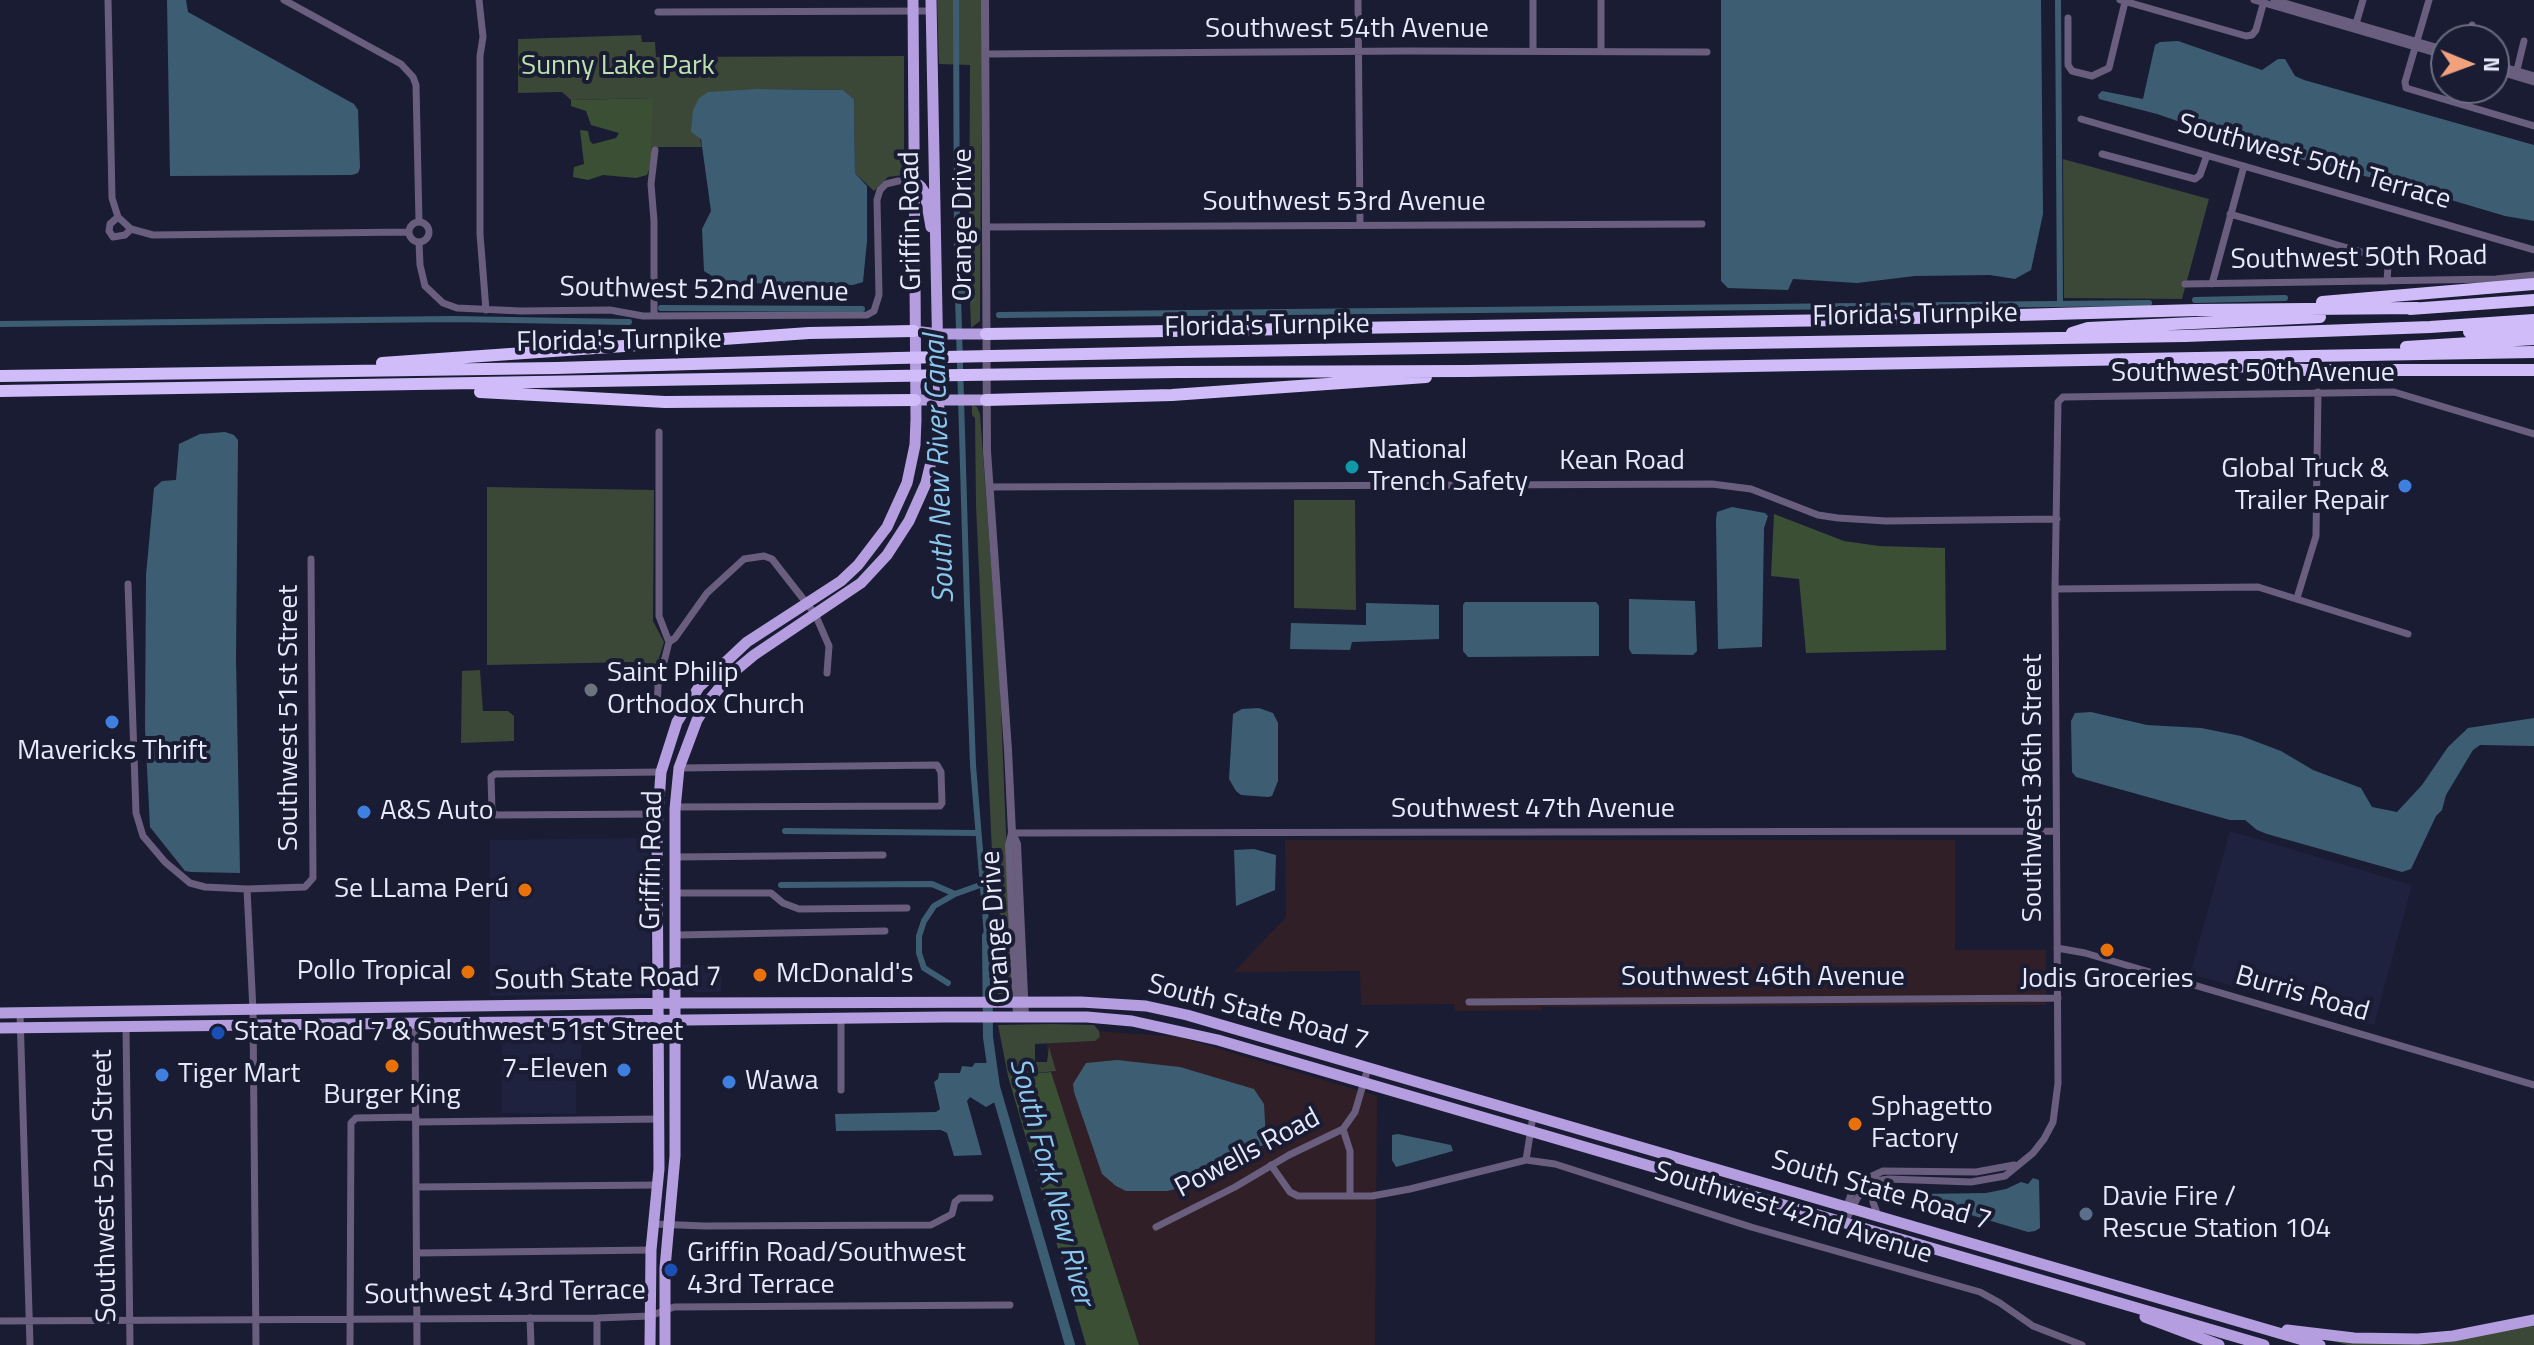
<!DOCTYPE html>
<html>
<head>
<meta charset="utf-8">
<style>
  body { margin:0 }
  #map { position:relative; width:2534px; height:1345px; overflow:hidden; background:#191c33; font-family:"Titillium Web",sans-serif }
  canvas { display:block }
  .north { position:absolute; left:2430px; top:24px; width:80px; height:80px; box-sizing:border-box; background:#191c33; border:2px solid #6b6e83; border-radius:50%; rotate:91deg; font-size:22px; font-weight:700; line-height:32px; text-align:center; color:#e7eafb }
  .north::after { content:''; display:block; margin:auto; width:28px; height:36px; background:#f1a17c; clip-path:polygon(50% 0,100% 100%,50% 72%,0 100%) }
</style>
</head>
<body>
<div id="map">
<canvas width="2534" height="1345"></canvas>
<div class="north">N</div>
</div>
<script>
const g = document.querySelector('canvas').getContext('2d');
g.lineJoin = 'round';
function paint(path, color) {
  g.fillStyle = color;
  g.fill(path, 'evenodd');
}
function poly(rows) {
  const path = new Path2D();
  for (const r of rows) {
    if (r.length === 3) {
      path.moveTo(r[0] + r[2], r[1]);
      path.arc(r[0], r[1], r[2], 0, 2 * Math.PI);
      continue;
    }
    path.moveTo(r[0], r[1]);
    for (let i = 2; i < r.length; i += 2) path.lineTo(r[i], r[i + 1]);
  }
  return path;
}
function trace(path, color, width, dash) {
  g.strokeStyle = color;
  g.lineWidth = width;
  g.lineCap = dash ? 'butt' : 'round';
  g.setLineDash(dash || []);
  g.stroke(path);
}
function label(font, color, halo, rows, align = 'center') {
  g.font = font + ' "Titillium Web",sans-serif';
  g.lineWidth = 8;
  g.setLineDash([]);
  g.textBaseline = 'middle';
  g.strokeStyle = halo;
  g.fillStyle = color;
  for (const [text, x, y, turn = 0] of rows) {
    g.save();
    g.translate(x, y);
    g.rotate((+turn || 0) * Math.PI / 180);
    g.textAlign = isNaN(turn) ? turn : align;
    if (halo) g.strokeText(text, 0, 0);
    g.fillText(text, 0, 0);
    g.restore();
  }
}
paint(poly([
  [2230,831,2412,885,2374,1025,2190,974],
  [649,838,651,990,647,994,490,996,490,840],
  [683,965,722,965,721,992,695,992,683,982],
  [502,1032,581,1032,581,1080,576,1080,576,1114,502,1113]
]), '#1f223f');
paint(poly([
  [1285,840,1955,840,1955,950,2046,950,2046,1005,1541,1007,1541,1010,1455,1011,1454,1004,1361,1005,1360,971,1234,972,1286,917],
  [1099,1031,1179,1037,1377,1096,1375,1345,1139,1345,1051,1072,1055,1071,1047,1050,1047,1043,1095,1041,1100,1037]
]), '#311f27');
paint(poly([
  [937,0,982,0,980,321,971,328,970,301,973,297,969,251,970,65,939,64],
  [641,35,642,42,655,42,656,57,904,56,904,175,888,177,874,191,855,173,854,99,843,90,758,89,700,139,702,147,651,147,652,98,571,100,562,92,518,93,518,39],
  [2063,159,2209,199,2182,299,2064,298],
  [972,405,977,407,980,414,1000,686,1012,977,1009,987,1004,994,997,994,1000,989,1000,946,1007,941,1006,922,997,910,999,909,998,897,994,896,976,506,975,418,972,415],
  [487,487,654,490,653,621,664,642,655,671,634,662,487,665],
  [1294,500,1355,500,1356,610,1294,608],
  [480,670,483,711,508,711,514,716,514,741,461,743,462,671],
  [1052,1024,1094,1025,1099,1031,1100,1037,1095,1041,1035,1044,1035,1062,1047,1062,1049,1047,1056,1071,1008,1076,998,1025],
  [2534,1325,2534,1345,2348,1345,2328,1340,2370,1341]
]), '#3b4737');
paint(poly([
  [653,98,651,164,647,175,636,178,603,175,588,180,573,177,574,167,584,164,580,130,588,131,590,141,593,144,616,138,619,133,591,125,586,111,571,106,571,100],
  [1774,514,1844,541,1879,546,1945,548,1946,650,1806,653,1799,579,1771,576],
  [1051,1072,1139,1345,1086,1345,1008,1076]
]), '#3b4f34');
paint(poly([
  [167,0,186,0,188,12,354,104,358,110,360,168,358,173,352,175,170,176],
  [1721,0,2041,0,2043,214,2031,270,2015,279,1990,275,1915,276,1857,283,1793,279,1788,290,1728,288,1721,281],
  [2178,41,2262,70,2278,59,2285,59,2295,76,2304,80,2534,145,2534,221,2505,216,2387,181,2346,172,2224,137,2157,114,2099,99,2098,95,2102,91,2143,99,2155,45,2160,42],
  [758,89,843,90,854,99,855,173,867,186,867,241,863,282,853,285,735,283,720,281,704,271,702,229,711,211,701,139,691,132,693,110,699,98,708,92],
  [225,432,234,435,238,440,236,658,240,873,191,872,185,871,150,827,145,728,146,575,154,488,162,481,176,480,179,444,200,434],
  [1732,507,1765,513,1768,516,1764,528,1762,647,1718,649,1716,520,1717,512],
  [1629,599,1695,601,1697,651,1693,655,1632,654,1629,649],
  [1465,602,1596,602,1599,606,1599,656,1468,657,1463,651,1463,605],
  [1366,603,1439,605,1439,639,1352,642,1350,650,1290,649,1291,623,1366,625],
  [1259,708,1273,713,1278,723,1278,781,1272,796,1268,797,1241,795,1236,791,1229,779,1233,714,1242,709],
  [2091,712,2147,725,2201,728,2241,736,2281,751,2313,770,2361,788,2372,807,2397,812,2422,785,2448,747,2468,728,2534,718,2534,746,2480,745,2473,750,2446,795,2442,810,2436,816,2411,869,2402,872,2267,834,2257,830,2245,820,2230,820,2076,777,2072,772,2071,721,2075,713],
  [1254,849,1276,855,1275,890,1236,906,1234,850],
  [1117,1060,1180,1067,1254,1089,1264,1104,1266,1140,1263,1145,1185,1187,1167,1191,1126,1191,1116,1186,1102,1174,1074,1092,1073,1084,1086,1063],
  [975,1063,992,1063,995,1087,995,1102,986,1107,970,1097,967,1101,982,1155,954,1156,947,1133,941,1130,836,1131,835,1114,936,1112,940,1109,934,1082,938,1079,939,1073,960,1073,962,1066,972,1067],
  [1398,1134,1451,1145,1453,1151,1396,1167,1392,1160,1392,1135],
  [2033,1178,2039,1180,2040,1228,2035,1231,2028,1232,1924,1201,1920,1194,1986,1193,2006,1189,2021,1182,2028,1184]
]), '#3d5e72');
trace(poly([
  [956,0,957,262,967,603,973,765,987,936],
  [2058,0,2060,304],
  [958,288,971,299],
  [2195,300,2285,298],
  [661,308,862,309],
  [999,315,2149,303],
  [0,324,454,319,629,322],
  [785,831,978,833],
  [781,885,932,884,955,894,983,884],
  [948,983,924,968,919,953,919,936,924,921,934,906,955,894]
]), '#3d5e72', 6);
trace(poly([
  [987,936,988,1037,995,1087,1070,1345]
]), '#3d5e72', 10);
trace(poly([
  [108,0,112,198,118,217,131,229,153,235,409,232],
  [284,0,401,64,413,77,416,85,419,222],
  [479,0,483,37,480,56,480,234,486,310],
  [1358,0,1360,224],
  [1533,0,1533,51],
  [2120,0,2246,36,2252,35,2256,30,2264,1],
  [2254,0,2446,56],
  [2274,0,2446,50],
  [2429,0,2405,82,2406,88,2534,126],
  [658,12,931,11],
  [2068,18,2068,65,2072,71,2092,76,2109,68,2125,2],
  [2355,27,2363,0],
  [2468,40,2472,25],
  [1601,51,1601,0],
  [986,54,1408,51,1707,52],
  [2494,64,2534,76],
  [2494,70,2534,82],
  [2516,74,2524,41],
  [2081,119,2534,250],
  [2102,154,2195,179,2200,175,2207,155],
  [2230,214,2379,257,2388,266,2387,281],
  [118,217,110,224,109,231,113,237,125,235,131,229],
  [419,232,10],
  [986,227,1702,224],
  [419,242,420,265,425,286,443,303,457,308,521,311,610,310,643,316,867,315,874,311,879,295,877,200,880,190,886,184,898,181,914,181],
  [2185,284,2496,279,2534,275],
  [2212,284,2244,166],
  [654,316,654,221,651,184,655,150],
  [990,487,1712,484,1751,489,1818,515,1838,518,1886,521,2057,519],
  [128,584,136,813,143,836,165,862,190,883,205,887,247,889],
  [2055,589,2258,587,2408,634],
  [2297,598,2316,536,2318,392],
  [669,642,675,638,707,593,744,559,764,556,772,559,815,614,829,646,827,673],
  [657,710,658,686,669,642,659,616,659,432],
  [675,807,940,806,942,803,941,772,937,765,679,768],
  [658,814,496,815,492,811,491,777,495,774,661,772],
  [1012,833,2055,831],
  [676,857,883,855],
  [675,893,771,893,783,903,799,909,907,908],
  [677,935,885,931],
  [2057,948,2085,953,2534,1085],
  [1469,1002,2058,998],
  [20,1013,30,1345],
  [415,1023,417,1345],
  [126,1027,130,1345],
  [841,1090,841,1018],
  [1533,1116,1526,1160,1555,1164,1751,1227,1980,1292,2000,1303,2033,1326,2082,1345],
  [416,1122,660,1119],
  [1343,1129,1350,1151,1350,1196],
  [1271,1165,1290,1192,1298,1196,1372,1196,1410,1189,1526,1160],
  [416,1187,659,1185],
  [1846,1208,1852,1192,1861,1181,1883,1171,1976,1172,2014,1165],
  [1878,1216,1873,1202,1874,1192,1887,1180],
  [1845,1222,1858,1197,1875,1181,1889,1179,1971,1182,2005,1176,2033,1153,2044,1139,2053,1122,2058,1083,2055,589,2058,402,2063,397,2394,392,2534,434],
  [654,1224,705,1226,931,1225,952,1214,955,1202,960,1198,990,1198],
  [1156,1227,1235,1187,1289,1155,1343,1129,1355,1112,1368,1068],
  [417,1253,651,1250],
  [530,1318,531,1345],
  [597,1318,597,1345],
  [0,1321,597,1318,650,1316,674,1307,1010,1305],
  [256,1345,253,1011,247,889,305,887,313,878,311,559],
  [350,1345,351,1123,356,1118,416,1117]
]), '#695e7d', 7);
trace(poly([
  [985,0,987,451,1008,750,1012,833,1009,845,1017,1017],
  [1012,833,1017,844,1025,1017]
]), '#695e7d', 8);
trace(poly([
  [914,181,921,187,925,193,931,227],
  [914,331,938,334,986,334],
  [915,400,986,400],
  [0,1013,676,1003,1081,1002,1146,1006,1187,1015,2320,1345],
  [0,1028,945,1017,1087,1017,1132,1021,1218,1040,2264,1345],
  [2145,1317,2219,1345],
  [2287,1330,2354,1338,2418,1339,2453,1336,2534,1320],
  [650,1345,651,1250,659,1169,657,830,661,772,677,722,699,687,747,642,841,581,858,565,887,527,907,483,915,445,916,419,913,0],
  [665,1345,665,1268,675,1156,675,809,679,768,697,720,711,698,730,675,754,655,861,583,887,555,909,521,926,483,936,441,939,417,931,0]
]), '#b59edf', 11);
trace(poly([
  [2322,302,2534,284],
  [2410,309,2534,300],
  [2469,332,2534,331],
  [2072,333,2088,328,2320,317],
  [986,334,1840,320,2196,310,2417,308],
  [2406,347,2534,339],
  [1179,352,2185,336,2430,327,2534,320],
  [382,363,809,333,914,331],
  [2217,365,2305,370,2534,370],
  [1179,372,1467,371,2534,352],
  [0,376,556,368,897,358],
  [0,391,892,376],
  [480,392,665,402,915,400],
  [986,400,1172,395,1426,377]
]), '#d1bcfa', 12);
trace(poly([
  [897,358,1179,352],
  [892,376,1179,372]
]), '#d1bcfa', 12);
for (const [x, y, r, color] of [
  [1352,467,8,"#0f9aa8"],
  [2405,486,8,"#3f7fe0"],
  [591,690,8,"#6b7280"],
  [112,722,8,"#3f7fe0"],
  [364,812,8,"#3f7fe0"],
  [525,890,8,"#e8710a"],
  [2107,950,8,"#e8710a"],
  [468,972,8,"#e8710a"],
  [760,975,8,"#e8710a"],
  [218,1033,8,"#1a4fb4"],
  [392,1066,8,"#e8710a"],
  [624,1070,8,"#3f7fe0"],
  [162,1075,8,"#3f7fe0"],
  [729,1082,8,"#3f7fe0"],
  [1855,1124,8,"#e8710a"],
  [2086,1214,8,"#5c6f8a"],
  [671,1270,8,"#1a4fb4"]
]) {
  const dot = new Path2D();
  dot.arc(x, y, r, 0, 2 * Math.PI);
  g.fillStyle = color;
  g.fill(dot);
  trace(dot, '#191c33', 3);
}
label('28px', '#e7eafb', '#191c33', [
  ["Southwest 54th Avenue",1347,30],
  ["Southwest 50th Terrace",2314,163,16],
  ["Southwest 53rd Avenue",1344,203],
  ["Griffin Road",912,221,-91],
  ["Orange Drive",964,225,-90],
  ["Southwest 50th Road",2359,259,-1],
  ["Southwest 52nd Avenue",704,291,1],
  ["Florida's Turnpike",1915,316,-1],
  ["Florida's Turnpike",1267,327,-1],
  ["Florida's Turnpike",619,342,-1],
  ["Southwest 50th Avenue",2253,374],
  ["Kean Road",1622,462],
  ["Southwest 51st Street",290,718,-90],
  ["Southwest 36th Street",2034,788,-90],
  ["Southwest 47th Avenue",1533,810],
  ["Griffin Road",653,860,-89],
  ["Orange Drive",997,927,-94],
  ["Southwest 46th Avenue",1763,978],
  ["South State Road 7",608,980,-1],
  ["Burris Road",2302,995,16],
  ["South State Road 7",1258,1014,15],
  ["Powells Road",1248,1154,-28],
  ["Southwest 52nd Street",106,1186,-91],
  ["South State Road 7",1881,1192,16],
  ["Southwest 42nd Avenue",1793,1214,17],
  ["Southwest 43rd Terrace",505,1294,-1]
]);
label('28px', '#bbe1ad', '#191c33', [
  ["Sunny Lake Park",618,67]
]);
label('28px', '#e7eafb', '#191c33', [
  ["National",1368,451],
  ["Trench Safety",1368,483],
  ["Global Truck &",2389,470,"right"],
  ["Trailer Repair",2389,502,"right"],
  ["Saint Philip",607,674],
  ["Orthodox Church",607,706],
  ["Mavericks Thrift",112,752,"center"],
  ["A&S Auto",380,812],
  ["Se LLama Perú",509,890,"right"],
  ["Pollo Tropical",452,972,"right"],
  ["McDonald's",776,975],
  ["Jodis Groceries",2107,980,"center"],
  ["State Road 7 & Southwest 51st Street",234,1033],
  ["7-Eleven",608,1070,"right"],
  ["Tiger Mart",178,1075],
  ["Wawa",745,1082],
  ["Burger King",392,1096,"center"],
  ["Sphagetto",1871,1108],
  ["Factory",1871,1140],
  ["Davie Fire /",2102,1198],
  ["Rescue Station 104",2102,1230],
  ["Griffin Road/Southwest",687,1254],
  ["43rd Terrace",687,1286]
], 'left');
label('italic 30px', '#8cc8ed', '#191c33', [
  ["South New River Canal",941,469,-92],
  ["South Fork New River",1050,1182,75]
]);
</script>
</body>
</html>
